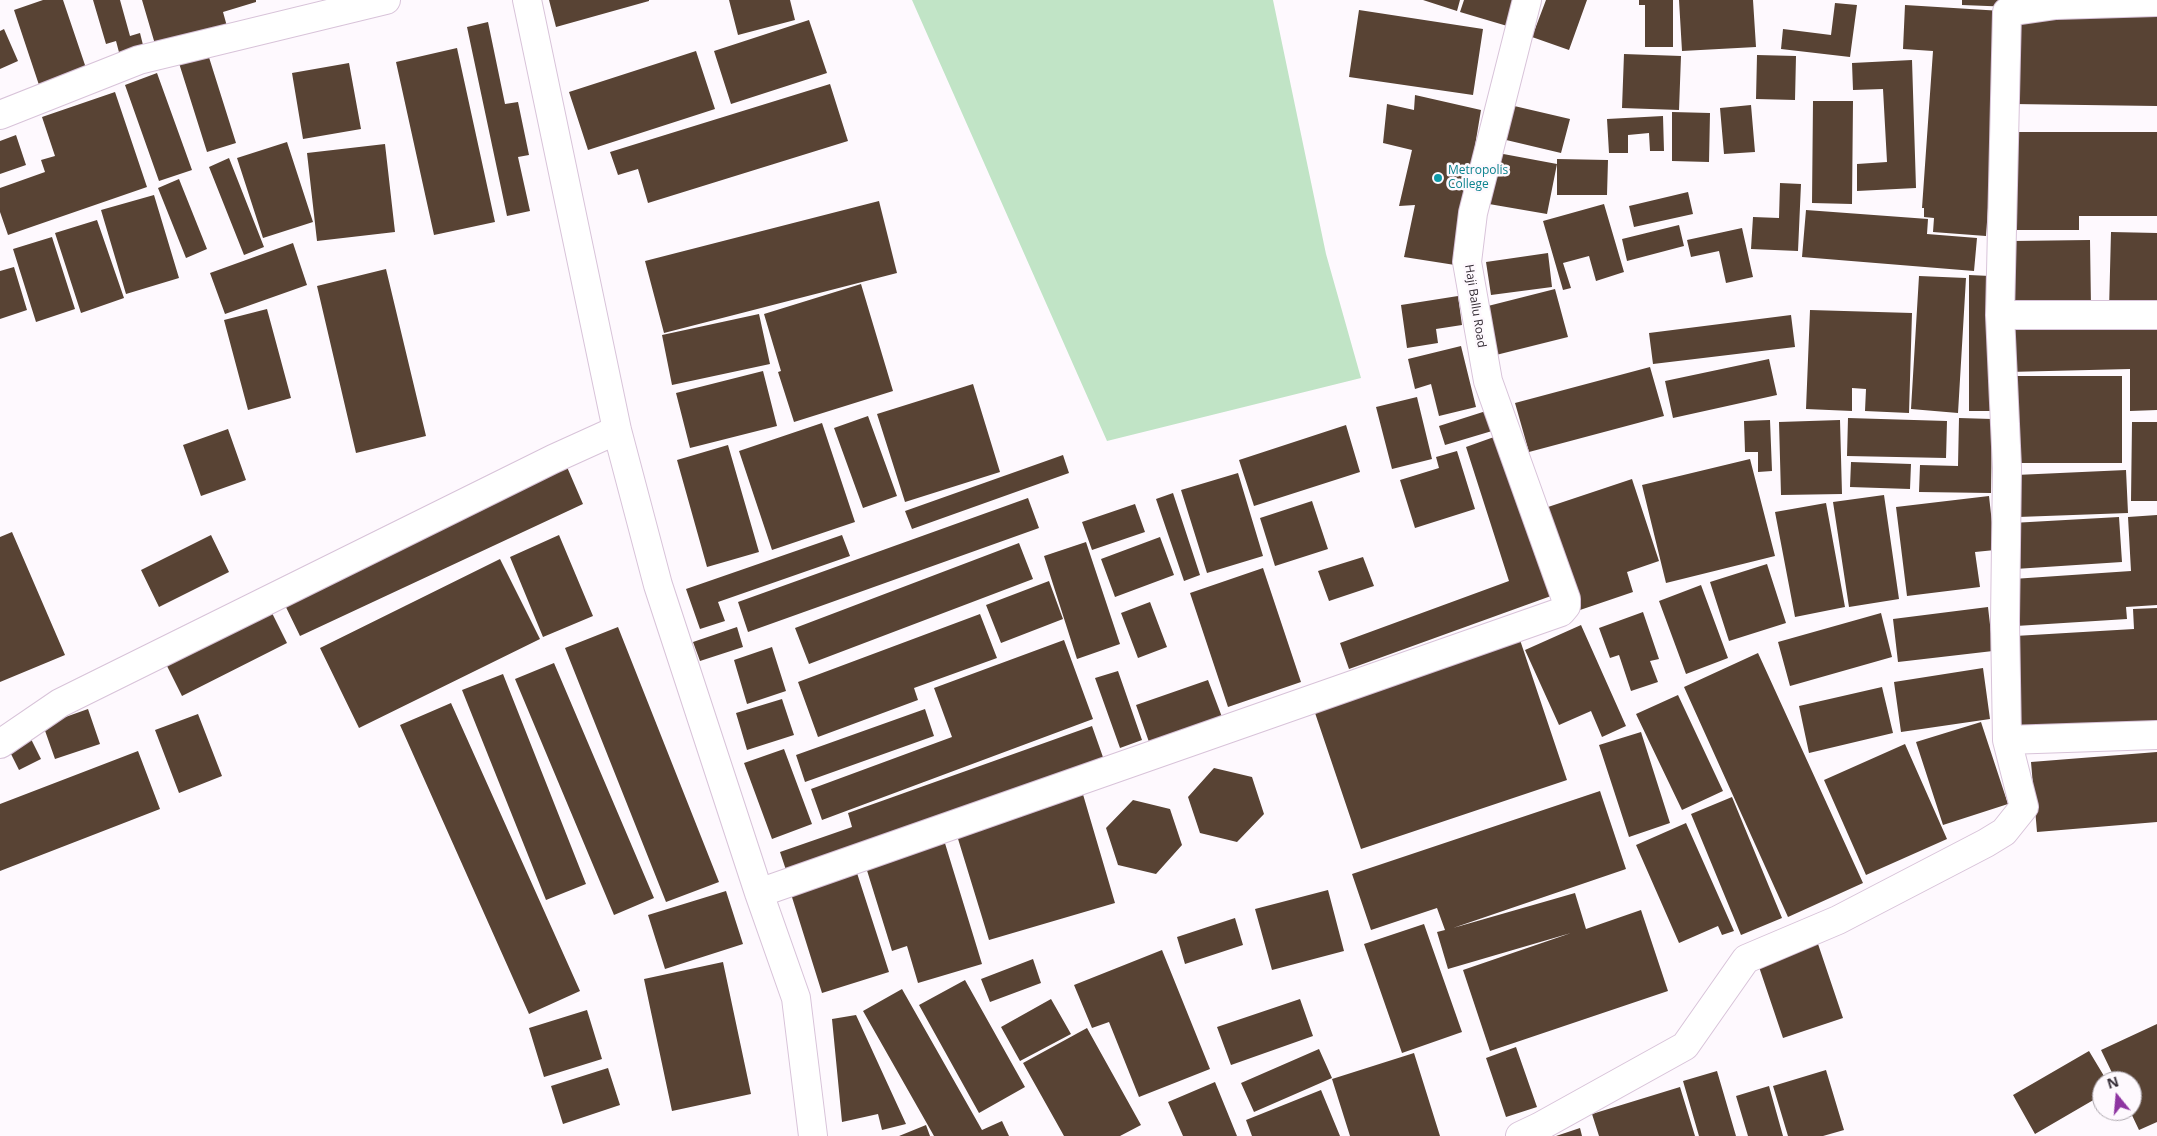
<!DOCTYPE html>
<html>
<head>
<meta charset="utf-8">
<style>
  body { margin:0 }
  #map { position:relative; width:2157px; height:1136px; overflow:hidden; background:#fef9fe; font-family:"Open Sans",sans-serif }
  canvas { display:block }
  .north { position:absolute; left:2092px; top:1071px; width:50px; height:50px; box-sizing:border-box; background:#fef9fe; border:1px solid #ada7ae; border-radius:50%; rotate:343deg; font-size:14px; font-weight:700; line-height:20px; text-align:center; color:#342c35 }
  .north::after { content:''; display:block; margin:auto; width:18px; height:22px; background:#8e35a1; clip-path:polygon(50% 0,100% 100%,50% 72%,0 100%) }
</style>
</head>
<body>
<div id="map">
<canvas width="2157" height="1136"></canvas>
<div class="north">N</div>
</div>
<script>
const g = document.querySelector('canvas').getContext('2d');
g.lineJoin = 'round';
function paint(path, color) {
  g.fillStyle = color;
  g.fill(path, 'evenodd');
}
function poly(rows) {
  const path = new Path2D();
  for (const r of rows) {
    path.moveTo(r[0], r[1]);
    for (let i = 2; i < r.length; i += 2) path.lineTo(r[i], r[i + 1]);
  }
  return path;
}
function trace(path, color, width, dash) {
  g.strokeStyle = color;
  g.lineWidth = width;
  g.lineCap = dash ? 'butt' : 'round';
  g.setLineDash(dash || []);
  g.stroke(path);
}
function label(font, color, halo, rows, align = 'center') {
  g.font = font + ' "Open Sans",sans-serif';
  g.lineWidth = 5;
  g.setLineDash([]);
  g.textBaseline = 'middle';
  g.strokeStyle = halo;
  g.fillStyle = color;
  for (const [text, x, y, turn = 0] of rows) {
    g.save();
    g.translate(x, y);
    g.rotate((+turn || 0) * Math.PI / 180);
    g.textAlign = isNaN(turn) ? turn : align;
    if (halo) g.strokeText(text, 0, 0);
    g.fillText(text, 0, 0);
    g.restore();
  }
}
paint(poly([
  [912,0,1273,0,1326,254,1361,378,1107,441]
]), '#c1e4c6');
paint(poly([
  [43,0,63,0,87,71,40,88,14,10],
  [93,0,120,0,130,36,140,33,144,49,120,56,116,41,106,44],
  [142,0,256,0,256,2,223,12,228,30,157,51],
  [549,0,649,0,649,1,556,27],
  [729,0,790,0,795,20,738,35],
  [1423,0,1460,0,1457,11],
  [1464,0,1523,0,1514,28,1460,12],
  [1546,0,1587,0,1569,50,1532,37],
  [1639,0,1673,0,1673,47,1645,47,1645,5,1639,5],
  [1679,0,1753,0,1756,47,1682,51],
  [1962,0,2013,0,2013,7,1962,5],
  [1835,3,1857,5,1850,57,1781,49,1783,29,1831,35],
  [1905,5,2002,11,1986,236,1933,232,1934,218,1924,217,1924,208,1922,208,1933,51,1903,49],
  [1359,10,1483,29,1473,95,1349,77],
  [2014,14,2157,16,2157,106,2013,104],
  [809,20,827,73,731,104,714,51],
  [488,22,505,104,518,102,529,155,518,157,530,211,507,216,467,27],
  [4,29,18,61,0,69,0,31],
  [457,48,495,222,434,235,396,62],
  [207,51,236,143,207,152,178,60],
  [696,51,715,109,588,150,569,92],
  [1624,54,1681,56,1679,110,1622,108],
  [1757,55,1796,56,1795,100,1756,99],
  [1912,60,1916,188,1857,191,1857,164,1887,162,1883,89,1853,90,1852,63],
  [349,63,361,129,303,139,292,73],
  [157,73,192,170,159,181,125,85],
  [830,84,848,141,648,203,638,169,618,175,610,152],
  [115,92,147,187,8,235,0,212,0,188,45,172,41,160,55,156,42,117],
  [1415,95,1481,110,1455,265,1404,257,1415,205,1399,206,1412,150,1383,143,1387,104,1414,110],
  [1813,101,1853,101,1852,204,1812,203],
  [1510,105,1570,119,1561,153,1502,139],
  [1751,105,1755,152,1724,154,1720,108],
  [1672,112,1710,113,1709,162,1672,161],
  [1663,116,1664,151,1650,151,1649,133,1628,135,1628,153,1609,153,1607,119],
  [2012,132,2157,132,2157,216,2079,216,2079,230,2012,230],
  [16,135,26,165,0,174,0,141],
  [287,142,313,222,263,238,237,158],
  [385,144,395,232,317,241,307,153],
  [1498,153,1557,164,1547,214,1489,204],
  [229,158,264,247,244,255,209,167],
  [1557,159,1608,160,1607,195,1557,195],
  [179,179,207,249,186,258,158,188],
  [1780,183,1801,184,1798,251,1751,249,1753,217,1779,218],
  [1688,192,1693,214,1634,227,1629,206],
  [154,195,179,278,126,294,101,210],
  [879,201,897,273,664,333,645,261],
  [1604,204,1624,272,1596,281,1589,256,1563,263,1571,288,1563,290,1543,221],
  [1806,210,1928,219,1927,234,1977,238,1974,271,1802,257],
  [97,220,124,298,81,313,55,233],
  [1679,225,1684,246,1627,261,1622,239],
  [1742,228,1753,277,1726,283,1719,251,1691,257,1687,240],
  [2111,232,2157,233,2157,310,2109,310],
  [52,237,75,309,36,322,13,249],
  [2090,240,2091,307,2012,308,2012,241],
  [293,243,307,285,225,314,210,273],
  [1548,253,1552,287,1491,295,1486,262],
  [14,267,27,310,0,319,0,271],
  [386,269,426,436,356,453,317,286],
  [1969,275,1990,276,1991,411,1969,411],
  [1919,276,1966,278,1958,413,1911,409],
  [861,284,893,391,794,422,778,372,781,371,764,314],
  [1555,289,1568,337,1496,355,1484,307],
  [1458,296,1462,325,1436,329,1438,343,1407,348,1401,305],
  [267,309,291,398,248,410,224,320],
  [1810,310,1912,313,1909,413,1865,411,1866,389,1852,388,1852,411,1806,409],
  [759,314,770,364,672,385,662,335],
  [1791,315,1795,347,1653,364,1649,333],
  [2157,324,2157,410,2130,411,2130,369,2008,372,2007,327],
  [1461,346,1476,407,1439,416,1431,384,1415,389,1408,359],
  [1769,359,1777,395,1673,418,1665,381],
  [1650,367,1664,416,1529,452,1515,403],
  [763,371,777,426,690,448,676,393],
  [2016,376,2122,376,2122,463,2016,463],
  [973,384,1000,472,905,502,877,414],
  [1417,397,1432,459,1392,469,1376,407],
  [1486,411,1492,431,1445,445,1439,426],
  [868,416,897,496,863,508,834,428],
  [1848,418,1947,421,1946,458,1847,456],
  [1959,418,1992,419,1991,493,1919,492,1920,465,1958,466],
  [1770,420,1772,471,1758,472,1758,452,1745,452,1744,421],
  [1840,420,1842,494,1781,495,1779,422],
  [2132,422,2157,422,2157,501,2131,501],
  [822,423,855,522,772,550,739,451],
  [1346,425,1360,472,1254,506,1239,460],
  [228,429,246,480,201,496,183,445],
  [1494,437,1551,596,1349,669,1340,643,1509,581,1466,447],
  [728,445,759,552,707,567,677,460],
  [1457,451,1475,509,1415,528,1400,480,1439,468,1436,457],
  [1063,455,1069,473,912,529,905,511],
  [1750,459,1775,556,1666,583,1642,485],
  [1851,462,1911,464,1910,489,1850,487],
  [567,467,583,504,300,636,282,599],
  [2126,470,2128,513,2018,517,2016,475],
  [1238,473,1263,556,1207,573,1181,490],
  [1632,479,1659,561,1627,572,1633,592,1580,610,1545,508],
  [1173,493,1200,575,1184,581,1156,499],
  [1884,495,1899,599,1849,607,1833,502],
  [1989,496,1995,550,1975,552,1980,587,1907,596,1896,507],
  [1028,498,1039,528,748,632,738,602],
  [1312,501,1328,549,1275,566,1260,518],
  [1826,503,1845,607,1795,617,1775,512],
  [1135,504,1145,532,1092,550,1082,522],
  [2157,515,2157,605,2126,607,2127,619,2016,626,2013,579,2131,571,2128,517],
  [2119,517,2122,562,2015,569,2012,523],
  [12,532,65,655,0,682,0,537],
  [211,535,229,572,159,607,141,570],
  [559,535,593,616,543,637,510,557],
  [842,535,850,556,718,602,725,621,700,629,686,589],
  [1160,537,1174,575,1115,597,1101,559],
  [1086,542,1120,644,1077,659,1044,556],
  [1019,543,1033,579,809,664,795,628],
  [1363,557,1374,586,1329,601,1318,571],
  [500,559,540,639,359,728,320,648],
  [1767,564,1786,623,1729,641,1710,582],
  [1263,568,1301,682,1228,707,1190,593],
  [1049,581,1063,619,1001,643,986,605],
  [1701,585,1728,658,1686,674,1659,601],
  [1150,602,1167,647,1138,658,1121,613],
  [1988,607,1993,651,1898,662,1893,619],
  [2157,608,2157,728,2022,737,2015,636,2134,629,2133,609],
  [270,609,287,643,182,696,165,662],
  [1643,612,1659,659,1650,661,1658,682,1631,691,1619,655,1610,658,1599,628],
  [1881,613,1892,657,1790,686,1778,642],
  [980,614,997,658,914,688,918,700,818,737,798,682],
  [1581,625,1626,726,1602,737,1591,711,1559,725,1525,650],
  [618,627,719,882,666,902,565,648],
  [737,627,743,647,700,661,693,642],
  [1518,634,1567,780,1361,849,1312,704],
  [1064,640,1093,719,822,820,811,789,952,737,934,688],
  [772,647,786,691,747,704,734,660],
  [1758,653,1863,883,1788,917,1684,687],
  [554,663,654,898,614,915,515,679],
  [1983,668,1990,719,1901,732,1894,682],
  [1118,671,1142,740,1120,748,1095,678],
  [503,674,586,884,546,900,462,690],
  [1208,680,1222,717,1149,742,1136,705],
  [1882,687,1893,733,1809,753,1799,706],
  [1678,695,1723,791,1682,810,1636,714],
  [782,699,794,735,747,750,736,713],
  [451,703,580,991,529,1014,400,725],
  [88,709,100,744,55,759,43,725],
  [925,709,934,736,805,782,796,755],
  [198,714,222,776,179,793,155,730],
  [1981,722,2008,804,1943,825,1916,742],
  [1092,726,1104,760,787,873,780,852,852,827,848,813],
  [1641,732,1670,823,1629,837,1599,745],
  [31,739,41,759,19,770,9,750],
  [1905,744,1947,839,1866,875,1824,780],
  [784,749,812,824,772,839,744,763],
  [138,751,160,809,0,871,0,804],
  [2157,752,2157,822,2037,832,2031,762],
  [1214,768,1252,777,1264,814,1237,842,1200,833,1188,797],
  [1082,791,1115,903,989,940,955,829],
  [1600,791,1626,869,1453,928,1575,893,1586,929,1641,910,1668,991,1490,1051,1463,970,1571,933,1448,969,1437,932,1445,930,1437,908,1371,930,1352,874],
  [1732,797,1782,918,1741,935,1691,814],
  [1133,800,1170,809,1182,845,1156,874,1118,865,1106,828],
  [1686,823,1734,931,1722,935,1718,926,1679,943,1636,845],
  [944,840,982,964,918,983,907,946,892,951,865,864],
  [857,873,889,972,822,993,791,894],
  [1328,890,1344,951,1272,970,1255,909],
  [726,891,743,944,665,969,648,915],
  [1235,918,1243,945,1185,964,1177,937],
  [1424,924,1462,1032,1402,1053,1364,944],
  [1817,941,1843,1018,1783,1038,1757,961],
  [1162,950,1210,1069,1139,1097,1109,1022,1092,1028,1074,985],
  [1033,959,1041,983,990,1002,981,979],
  [723,962,751,1094,672,1111,644,979],
  [965,980,1025,1087,979,1113,919,1005],
  [902,989,982,1130,1002,1121,1009,1136,934,1136,863,1011],
  [1051,999,1071,1034,1020,1061,1001,1027],
  [1300,999,1313,1036,1231,1065,1217,1027],
  [587,1010,602,1059,544,1077,529,1028],
  [856,1015,906,1124,882,1130,878,1114,842,1122,832,1019],
  [2157,1024,2157,1122,2139,1130,2130,1111,2132,1111,2132,1081,2116,1081,2101,1050],
  [1087,1028,1141,1125,1120,1136,1064,1136,1023,1063],
  [1516,1047,1537,1107,1506,1117,1486,1058],
  [1319,1049,1332,1078,1254,1112,1241,1083],
  [2089,1051,2107,1081,2102,1081,2102,1095,2035,1134,2013,1095],
  [1414,1053,1440,1136,1350,1136,1332,1079],
  [608,1068,620,1105,563,1124,551,1086],
  [1826,1070,1844,1130,1823,1136,1788,1136,1773,1086],
  [1717,1071,1736,1136,1699,1136,1683,1081],
  [1215,1082,1237,1136,1183,1136,1168,1102],
  [1769,1086,1783,1136,1748,1136,1736,1096],
  [1680,1087,1695,1136,1599,1136,1592,1114],
  [1321,1090,1340,1136,1252,1136,1246,1120],
  [926,1125,930,1136,899,1136],
  [1580,1128,1582,1136,1556,1136]
]), '#584334');
const street = poly([
  [527,0,617,430,658,585,759,893,796,998,813,1136],
  [0,115,139,60,386,0],
  [2000,315,2157,315],
  [2007,740,2157,735],
  [0,744,60,703,553,459,617,430],
  [759,893,1561,612,1566,606,1566,599,1488,381,1467,262,1473,213,1527,0],
  [1520,1136,1539,1127,1685,1046,1746,959,1838,920,1986,843,2004,832,2024,807,2007,740,2005,621,2007,468,2000,315,2007,12,2056,5,2157,2]
]);
trace(street, '#d8c3d9', 30);
trace(street, '#fff', 28);
for (const [x, y, r, color] of [
  [1438,178,5,"#0f9aa8"]
]) {
  const dot = new Path2D();
  dot.arc(x, y, r, 0, 2 * Math.PI);
  g.fillStyle = color;
  g.fill(dot);
  trace(dot, '#fef9fe', 2);
}
label('12px', '#0d838f', '#fef9fe', [
  ["Metropolis",1448,171],
  ["College",1448,185]
], 'left');
label('12px', '#342c35', '#fef9fe', [
  ["Haji Ballu Road",1475,306,81]
]);
</script>
</body>
</html>
